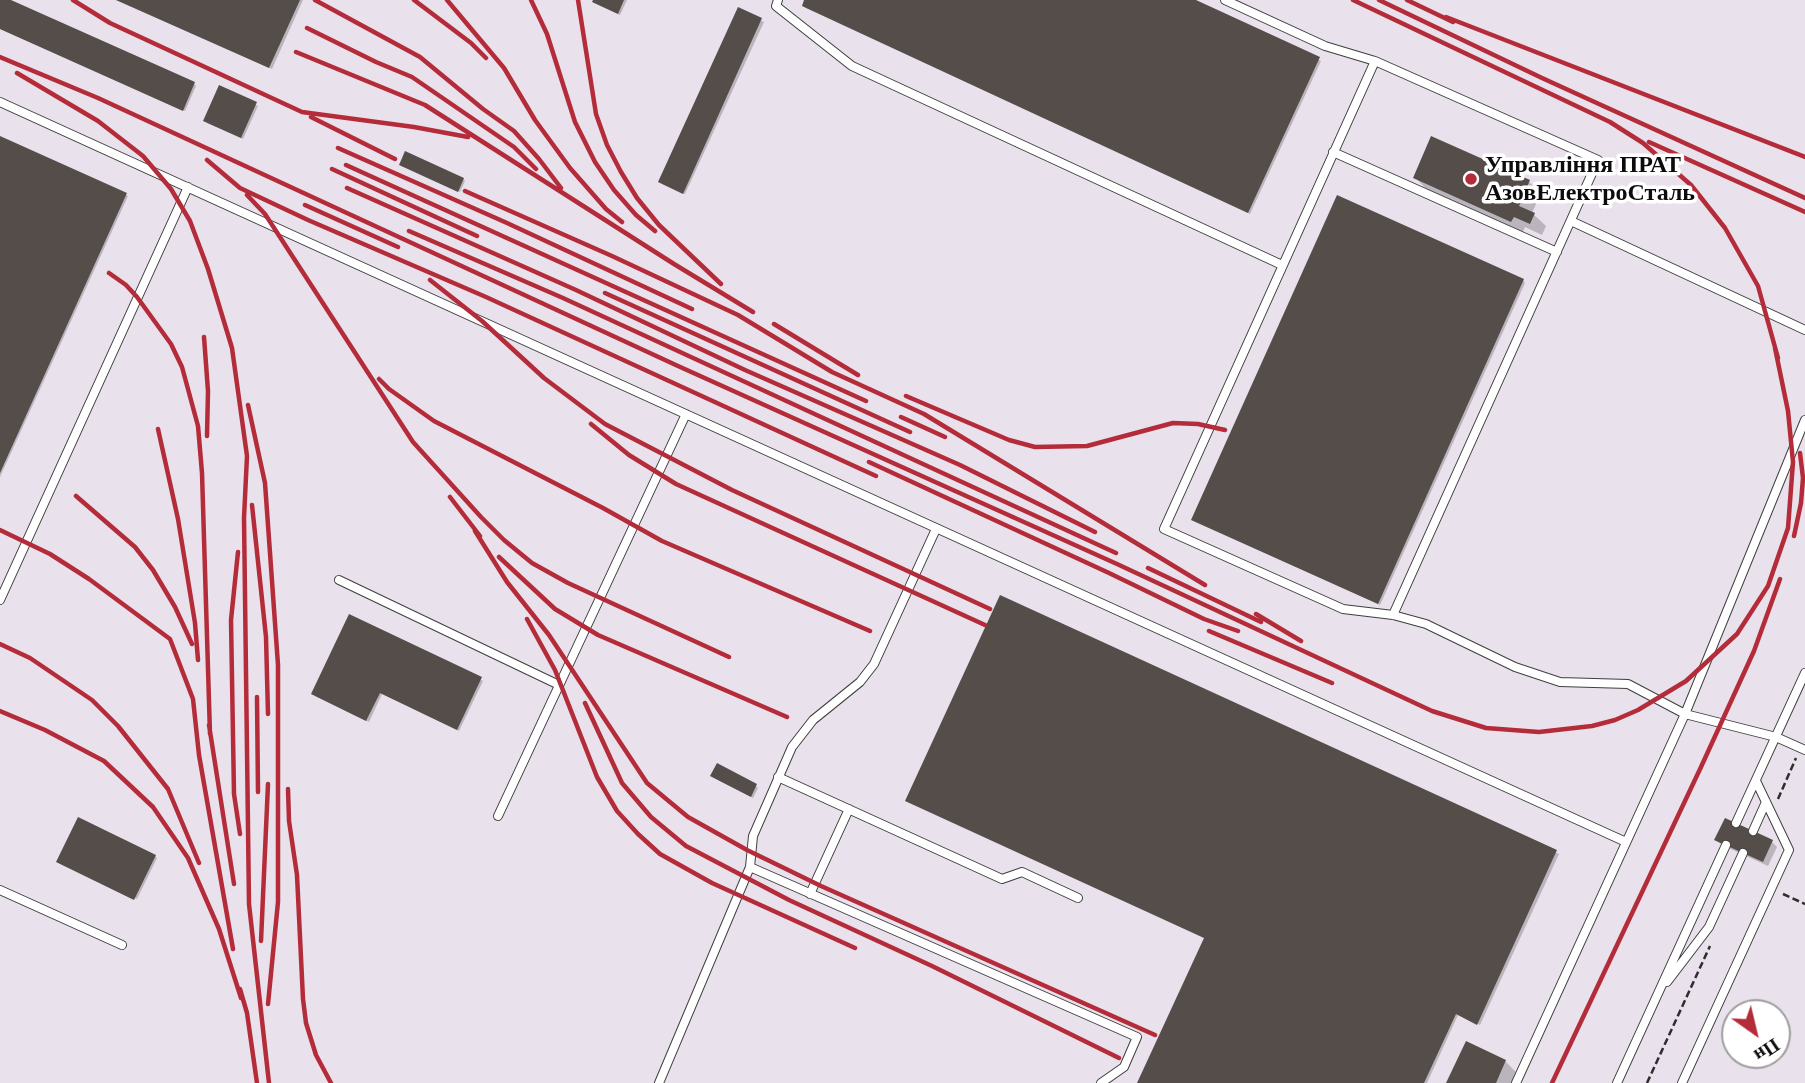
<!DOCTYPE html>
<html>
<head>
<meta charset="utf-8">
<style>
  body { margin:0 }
  #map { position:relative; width:1805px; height:1083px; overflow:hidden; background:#fefaec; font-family:"Libre Baskerville",serif }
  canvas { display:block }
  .north { position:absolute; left:1721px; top:999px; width:70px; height:70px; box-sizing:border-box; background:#fff; border:2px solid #9e9e9e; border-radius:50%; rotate:146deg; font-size:19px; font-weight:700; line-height:28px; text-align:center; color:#0c0c0c }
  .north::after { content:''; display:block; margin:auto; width:24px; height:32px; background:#b42c3a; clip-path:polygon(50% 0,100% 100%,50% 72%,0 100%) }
</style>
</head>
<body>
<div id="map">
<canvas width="1805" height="1083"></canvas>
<div class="north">Пн</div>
</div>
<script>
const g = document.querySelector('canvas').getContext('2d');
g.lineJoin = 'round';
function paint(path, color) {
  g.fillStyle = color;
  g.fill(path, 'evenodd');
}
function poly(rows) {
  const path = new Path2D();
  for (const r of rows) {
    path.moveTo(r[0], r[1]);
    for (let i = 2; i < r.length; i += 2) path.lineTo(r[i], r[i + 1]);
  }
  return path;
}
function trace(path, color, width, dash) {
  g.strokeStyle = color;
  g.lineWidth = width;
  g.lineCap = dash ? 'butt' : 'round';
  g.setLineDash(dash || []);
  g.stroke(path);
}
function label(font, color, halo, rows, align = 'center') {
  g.font = font + ' "Libre Baskerville",serif';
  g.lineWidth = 7;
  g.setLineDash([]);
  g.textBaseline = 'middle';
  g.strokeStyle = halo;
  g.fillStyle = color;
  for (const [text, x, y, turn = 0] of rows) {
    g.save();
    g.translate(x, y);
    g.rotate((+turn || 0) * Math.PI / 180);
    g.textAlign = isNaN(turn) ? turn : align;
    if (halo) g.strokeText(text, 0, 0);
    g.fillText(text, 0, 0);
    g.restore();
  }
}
paint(poly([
  [0,0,1805,0,1805,1083,0,1083],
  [1735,1013,1777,1013,1777,1055,1735,1055]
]), '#e9e1eb');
paint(poly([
  [0,0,7,0,194,83,196,86,185,111,0,29],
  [116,0,303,0,272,69],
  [595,0,627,0,620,15,597,4],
  [806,0,1192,0,1321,61,1250,214,806,8,804,6],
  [739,10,764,22,685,194,663,184],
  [220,87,258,106,243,139,207,123],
  [0,138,128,196,0,477],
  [403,166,463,179,465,181,460,192],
  [1415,177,1529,182,1541,193,1532,213,1546,226,1542,235,1525,227,1523,232,1426,189],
  [1523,280,1525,283,1380,605,1193,520],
  [1000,598,1559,854,1480,1025,1458,1015,1427,1083,1139,1083,1205,938,907,801],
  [350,617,483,681,459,731,382,694,369,722,315,696],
  [717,765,756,786,758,788,753,798,714,778],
  [1716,840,1772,842,1777,847,1768,866,1722,845],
  [155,856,157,858,137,899,58,862],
  [1505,1061,1517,1073,1512,1083,1448,1083]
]), '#0003');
paint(poly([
  [0,0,11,0,195,82,183,111,0,29],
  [116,0,300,0,269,68],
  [593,0,624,0,618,14,592,2],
  [804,0,1196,0,1320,57,1248,213,802,6],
  [738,7,762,18,683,194,658,182],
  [219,85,257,102,241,138,203,121],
  [0,136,127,193,0,473],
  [1431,136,1530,180,1519,206,1535,213,1530,224,1514,217,1511,222,1413,178],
  [405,151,464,178,458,192,399,165],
  [1337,195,1524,279,1378,604,1191,520],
  [1000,595,1557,850,1477,1025,1456,1014,1424,1083,1137,1083,1204,938,905,801],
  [349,614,482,677,457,730,380,693,366,721,311,694],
  [717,763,757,784,751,797,710,776],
  [78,817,156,855,134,900,56,862],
  [1725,818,1773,840,1763,862,1714,840],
  [1466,1041,1506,1060,1496,1083,1446,1083]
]), '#544d49');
const lane = poly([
  [778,0,776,6,852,66,1282,265],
  [1225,0,1325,46,1375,61,1598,160,1393,615],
  [1375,61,1164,529,1343,609,1393,615,1426,624,1515,667,1560,682,1628,684,1685,714,1776,737,1805,750],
  [0,102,1626,842],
  [1333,152,1557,252],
  [1571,221,1805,330],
  [339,580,559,685],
  [0,600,188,187],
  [778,777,1002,879,1022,872,1078,898],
  [498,816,686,414],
  [1736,823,1805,673],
  [1753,831,1766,802],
  [750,867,1137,1037,1124,1067,1101,1083],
  [0,890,122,945],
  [810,894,849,809],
  [1667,982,1709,927,1743,853],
  [659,1083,750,867,753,836,792,747,813,720,860,682,874,664,936,529],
  [1516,1083,1685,714,1805,420],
  [1617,1083,1726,845],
  [1682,1083,1789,850,1756,781]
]);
trace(lane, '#3f3f3f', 10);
trace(poly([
  [1778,799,1796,758],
  [1783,894,1805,904],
  [1647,1083,1710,946]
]), '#2e2e2e', 2.5, [7, 3.5]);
trace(lane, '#fff', 8);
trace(poly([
  [73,0,110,23,302,112,414,127,468,137],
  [315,0,420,57,483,109,514,131,539,159,561,188],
  [414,0,471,43,486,58],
  [447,0,504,68,535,120,570,168,606,209,622,222],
  [531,0,547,34,575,122,595,162,614,190,636,215,655,231],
  [578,0,596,114,607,145,621,172,637,198,659,225,721,284],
  [1353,0,1610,122,1643,143,1691,185,1725,228,1758,286,1778,358],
  [1379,0,1542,78,1805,198],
  [1407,0,1453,22],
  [1446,17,1805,157],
  [307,28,376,62,412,77,514,147,536,169],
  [296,52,425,105,674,264,753,312],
  [0,57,98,98,678,366,1117,564,1432,711,1486,728,1539,732,1592,726,1615,720,1638,710,1686,681,1737,634,1768,586,1788,528,1793,462,1788,411,1775,348],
  [17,73,98,121,143,156,171,189,190,221,208,269,232,348,247,456,244,518,249,904,269,1083],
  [311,117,395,159],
  [1649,142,1805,212],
  [338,148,507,223,692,309],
  [207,160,240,188,308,220,486,297,876,476],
  [346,165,866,401],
  [332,169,477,236],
  [347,188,576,290,745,370,960,465,1095,532],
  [465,191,612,256,738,315,832,372,924,414,1205,585],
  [247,195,265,214,413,442,481,517,504,540,532,563,568,583,729,657],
  [305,205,398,247],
  [409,231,563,298,1116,553],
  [109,273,126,285,137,297,171,344,182,367,198,426,202,473,210,734],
  [430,280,482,321,544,378,605,424,732,490,990,609],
  [605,293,910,432],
  [774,324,858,375],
  [204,337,208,391,207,436],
  [379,379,389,389,434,421,603,508,662,541,870,631],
  [906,396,1009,440,1035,447,1087,446,1173,423,1198,424,1225,430],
  [248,405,265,483,278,665,278,902,268,1004],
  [901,417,945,437],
  [591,424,629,455,676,484,985,625],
  [158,429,178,519,195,623,198,660],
  [869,462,1109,573,1204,619,1238,631],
  [76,496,135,547,153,570,175,607,192,644],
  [450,497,480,536],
  [252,505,266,637,268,714],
  [0,530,50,554,89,579,170,639,193,699,199,755,233,949],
  [475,531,507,582,549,635,647,783,688,817,747,850,821,886,1155,1035],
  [1794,536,1801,503,1803,478,1800,453],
  [238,552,231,620,234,794,240,834],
  [499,557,555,609,598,635,787,717],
  [1148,568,1261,622],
  [1256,614,1301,641],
  [527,619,555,670,597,777,617,811,638,834,660,854,712,883,855,948],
  [1209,631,1332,683],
  [0,644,30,658,92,700,118,726,168,789,199,863],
  [257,697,258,792],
  [585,703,622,783,651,817,686,846,789,900,932,966,1119,1058],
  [0,711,45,730,104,761,153,807,188,858,219,929,241,998],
  [209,725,234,884],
  [288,789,289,821,297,875,303,999,306,1023,316,1055,331,1083],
  [261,941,268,784],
  [240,989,247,1013,257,1083],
  [1552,1083,1701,767,1754,651,1780,579]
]), '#b42c3a', 4.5);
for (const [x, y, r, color] of [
  [1471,179,7,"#b42c3a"]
]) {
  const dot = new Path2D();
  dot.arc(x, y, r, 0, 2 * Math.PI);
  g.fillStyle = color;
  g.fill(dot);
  trace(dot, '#fff', 2.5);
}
label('bold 24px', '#0c0c0c', '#fff', [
  ["Управління ПРАТ",1485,165],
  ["АзовЕлектроСталь",1485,193]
], 'left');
</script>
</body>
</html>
